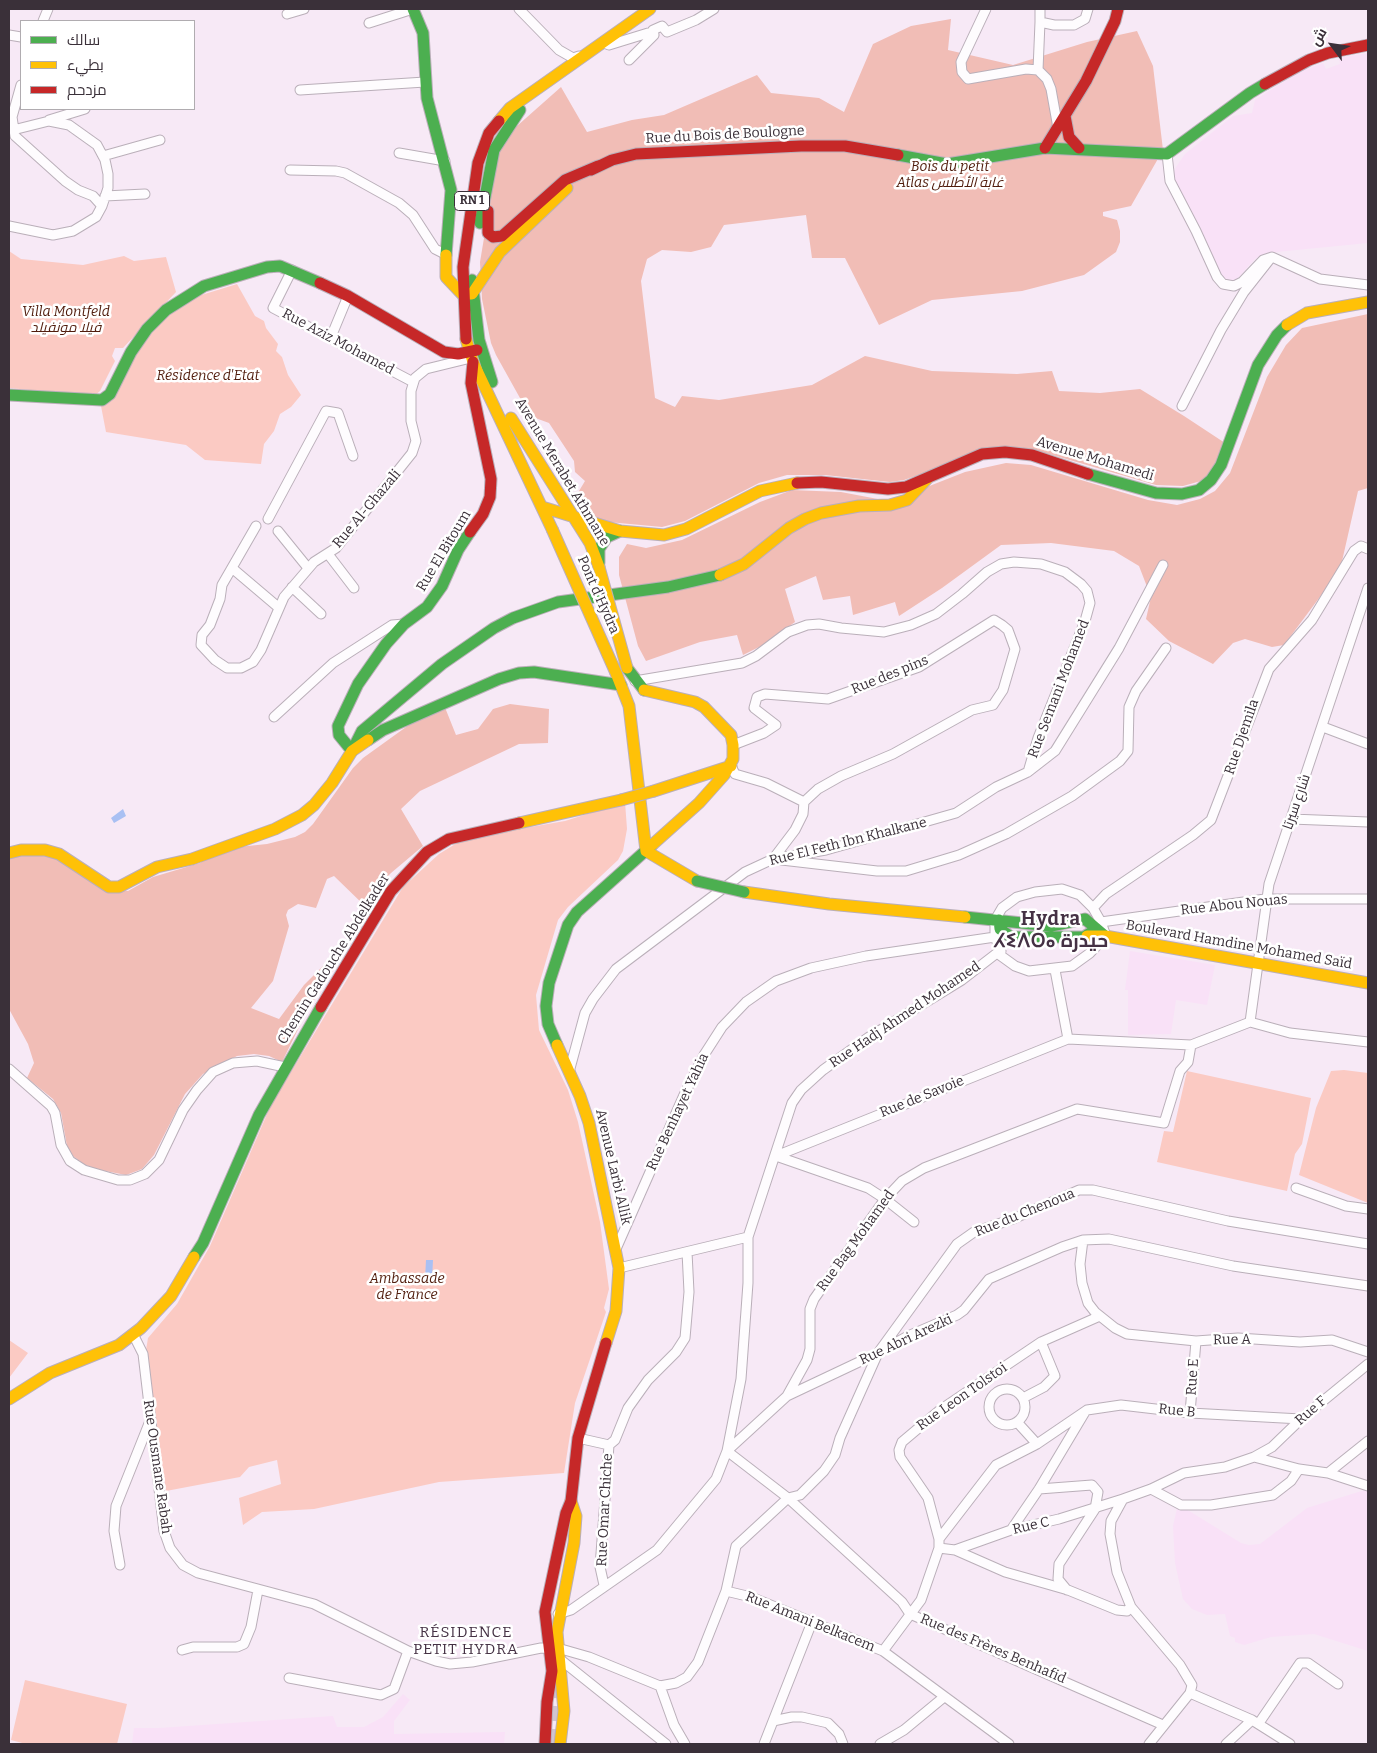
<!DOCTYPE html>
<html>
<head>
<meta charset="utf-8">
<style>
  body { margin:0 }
  #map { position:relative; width:1377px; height:1753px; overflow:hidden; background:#f7e9f6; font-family:Bitter,Cairo,serif }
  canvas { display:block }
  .frame { position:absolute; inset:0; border:10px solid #3a3039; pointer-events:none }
  .legend { position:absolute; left:20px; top:20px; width:175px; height:90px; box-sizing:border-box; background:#fff; border:1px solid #b0acb0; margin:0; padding:6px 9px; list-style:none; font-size:15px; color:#3a3039 }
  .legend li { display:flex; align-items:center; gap:10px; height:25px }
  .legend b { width:25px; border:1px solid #b0acb0 }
  .north { position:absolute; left:1307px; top:20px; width:50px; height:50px; -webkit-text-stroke:4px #fff; paint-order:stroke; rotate:301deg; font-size:14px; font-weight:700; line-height:20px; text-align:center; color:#3a3039 }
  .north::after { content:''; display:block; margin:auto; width:18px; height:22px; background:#3a3039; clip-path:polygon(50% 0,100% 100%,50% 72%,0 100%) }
</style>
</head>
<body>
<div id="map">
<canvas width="1377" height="1753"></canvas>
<div class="frame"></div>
<ul class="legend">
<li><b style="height:6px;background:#4caf50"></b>سالك</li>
<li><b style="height:6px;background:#ffc107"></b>بطيء</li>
<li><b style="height:6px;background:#c62828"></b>مزدحم</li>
</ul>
<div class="north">ش</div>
</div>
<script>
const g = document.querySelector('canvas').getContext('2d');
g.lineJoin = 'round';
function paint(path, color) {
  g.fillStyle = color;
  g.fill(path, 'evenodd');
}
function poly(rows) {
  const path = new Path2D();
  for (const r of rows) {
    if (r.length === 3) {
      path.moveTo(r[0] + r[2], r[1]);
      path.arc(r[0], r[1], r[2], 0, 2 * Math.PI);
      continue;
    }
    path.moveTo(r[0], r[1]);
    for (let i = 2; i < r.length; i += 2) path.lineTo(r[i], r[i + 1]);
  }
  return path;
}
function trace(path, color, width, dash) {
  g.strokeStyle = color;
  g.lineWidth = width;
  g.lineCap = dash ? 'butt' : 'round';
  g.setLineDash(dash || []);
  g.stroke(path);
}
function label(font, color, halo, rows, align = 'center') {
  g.font = font + ' Bitter,Cairo,"Noto Sans Tifinagh",serif';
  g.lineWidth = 5;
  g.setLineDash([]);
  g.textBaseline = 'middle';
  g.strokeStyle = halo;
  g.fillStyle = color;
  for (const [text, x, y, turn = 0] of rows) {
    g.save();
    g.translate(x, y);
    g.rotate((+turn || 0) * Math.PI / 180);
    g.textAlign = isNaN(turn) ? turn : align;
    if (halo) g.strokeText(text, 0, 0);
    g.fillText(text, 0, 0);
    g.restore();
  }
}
paint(poly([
  [1368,53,1368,243,1266,253,1255,259,1237,279,1226,281,1220,274,1200,227,1172,179,1176,167,1185,154,1233,116,1252,113,1255,100,1299,72,1323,63,1326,69,1340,64,1339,58],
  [1130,951,1215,965,1207,1005,1176,1000,1171,1034,1128,1035,1128,990,1125,990],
  [1368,1489,1368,1651,1314,1634,1271,1637,1244,1645,1235,1642,1235,1638,1230,1636,1225,1614,1207,1615,1192,1609,1183,1599,1175,1563,1173,1526,1178,1504,1241,1543,1249,1545,1260,1544,1307,1508],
  [403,1694,410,1700,394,1721,394,1734,505,1732,504,1744,132,1744,134,1728,159,1728,333,1716,337,1727,364,1727,383,1717]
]), '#f9e1f7');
paint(poly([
  [9,251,21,259,83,265,124,256,134,261,166,257,176,292,123,348,115,348,112,356,115,361,100,391,94,396,9,388],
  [237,284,255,316,264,321,266,328,278,344,276,351,282,357,288,375,301,395,291,407,280,414,274,431,264,444,261,464,205,460,186,445,106,432,101,406,139,348,157,327,175,310,195,297],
  [625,802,627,829,623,851,618,860,568,907,558,920,536,995,539,1030,568,1090,578,1122,600,1222,609,1289,604,1308,606,1312,575,1403,564,1473,439,1482,314,1509,262,1512,243,1525,239,1498,281,1484,277,1460,249,1467,240,1477,166,1491,146,1350,148,1338,177,1304,210,1246,271,1105,403,887,439,854,457,843,496,833,565,821],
  [1344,1070,1368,1073,1368,1203,1299,1175,1316,1108,1331,1071],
  [1187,1071,1311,1098,1302,1144,1295,1154,1287,1191,1157,1162,1164,1131,1173,1132],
  [9,1340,28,1353,9,1378],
  [25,1680,127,1704,117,1744,26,1744,11,1740]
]), '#fbcac3');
paint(poly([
  [951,19,948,50,1013,65,1087,42,1137,31,1153,66,1163,150,1131,206,1103,212,1103,216,1117,220,1120,231,1120,242,1116,252,1084,275,1022,291,932,300,879,325,845,258,812,258,806,215,724,225,711,247,691,252,662,250,647,259,641,281,655,398,675,407,682,396,719,400,812,385,865,356,932,371,1017,374,1052,371,1059,391,1100,393,1140,389,1184,416,1225,443,1213,472,1201,481,1183,486,1156,485,1049,454,1019,447,998,447,904,480,890,482,825,475,787,475,759,483,685,521,662,527,598,521,573,501,585,481,575,472,574,461,549,423,530,416,496,355,491,343,482,299,480,262,499,148,517,126,561,87,587,132,632,120,664,115,757,75,771,93,819,98,844,112,873,44,911,26],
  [1368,314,1368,488,1358,491,1340,570,1284,645,1272,647,1245,639,1233,643,1213,664,1169,641,1146,619,1151,597,1139,566,1114,551,1051,543,1001,545,942,588,899,616,895,602,853,615,850,596,823,600,816,576,785,589,795,622,763,645,743,655,737,635,700,642,646,661,638,646,619,575,619,557,627,544,646,548,682,540,760,502,792,490,841,492,883,500,904,496,965,472,1006,463,1031,465,1148,500,1177,505,1200,499,1215,491,1230,473,1267,377,1286,345,1302,328],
  [510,704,549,709,548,743,519,744,420,791,401,809,423,846,391,873,382,882,368,909,334,876,327,879,316,908,298,904,288,910,286,915,289,926,273,981,251,1008,279,1019,304,985,332,957,345,952,307,1011,282,1062,269,1056,254,1054,237,1056,203,1074,185,1094,154,1155,142,1169,126,1175,100,1170,85,1165,73,1156,67,1146,61,1113,53,1099,27,1078,34,1063,28,1044,9,1009,9,855,54,856,113,889,128,891,153,877,200,863,219,849,267,844,295,837,305,832,313,824,353,768,363,758,420,717,444,705,456,735,478,729,493,709]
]), '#f1bdb6');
paint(poly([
  [123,809,126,816,114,823,111,818],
  [426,1260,433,1260,432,1280,425,1279]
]), '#a9c0f3');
trace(poly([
  [553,1744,557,1679]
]), '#d1c4d0', 15, [15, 8]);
const street = poly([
  [519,9,559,50,573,58,579,56],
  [986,9,961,62,962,72,968,79,1026,69,1038,70,1047,79,1051,89,1058,128],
  [1040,9,1040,22,1054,25,1074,25,1085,19,1088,9],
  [287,14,304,9],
  [43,21,48,9],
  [369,23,413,9],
  [9,35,21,37],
  [654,35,653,30,662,26,667,32,696,20,714,9],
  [604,43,609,45,648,33,654,35,629,60],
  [1038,70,1040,22],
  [300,90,425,82],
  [49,120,85,109],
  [13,130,49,121,69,125,97,145,105,160,108,174,108,188,102,206],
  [399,153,445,161],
  [1167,154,1170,181,1196,231,1217,277,1223,284,1234,286,1242,282,1263,260,1272,257,1320,279,1368,285],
  [103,156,160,140],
  [290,170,336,171,345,173,399,203,413,215,435,249,445,254],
  [105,196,145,194],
  [9,226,53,235,73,231,96,217,102,206,93,196,78,190,65,181,15,136,12,117,21,85],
  [292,270,273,308,413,382],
  [331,337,348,296],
  [1182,406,1221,330,1244,292,1270,259],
  [268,519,326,411,338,413,353,456],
  [256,526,222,585,220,599,210,625,202,635,201,645,215,660,227,668,241,668,253,662,261,650,284,597,314,562,336,548,412,453,416,441,411,421,411,391,415,378,426,369,471,358],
  [278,531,308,568],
  [328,554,354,588],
  [232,568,278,607],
  [292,587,321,614],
  [635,681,742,663,756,656,788,632,807,625,819,624,841,628,884,632,911,625,936,614,962,594,987,572,1001,564,1014,562,1041,564,1065,572,1081,584,1087,591,1090,603,1085,621,1038,738,1028,772],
  [274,717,333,663,392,625,404,624],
  [1323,727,1368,744],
  [733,745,764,733,776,725,754,708,757,697,765,694,828,699,919,667,994,620,1002,625,1008,630,1015,649,1003,690,993,705,972,710,893,754,841,776,818,789,804,802,803,814,795,830,773,859,877,871,906,871,959,855,1006,834,1072,796,1120,761,1128,751,1129,707,1136,691,1166,648],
  [731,766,735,774,766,783,804,802],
  [1291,819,1368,822],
  [1062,889,1080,895,1093,908,1101,922,1106,936,1090,953,1072,966,1029,971,1015,966,997,953,1001,951,995,937,995,920,1002,908,1017,897,1035,892,1062,889],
  [1093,908,1106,894,1193,835,1211,820,1269,669,1312,620,1354,551,1361,546,1368,549],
  [1101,922,1265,899,1368,899],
  [1055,970,1068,1039],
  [1250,1022,1269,884,1368,588],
  [1250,1022,1290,1033,1368,1042],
  [9,1069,51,1106,55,1113,61,1145,70,1161,84,1170,118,1180,130,1180,145,1174,159,1160,183,1110,197,1090,213,1072,233,1063,257,1061,285,1067],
  [569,1072,585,1013,593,999,616,969,745,872,773,859,826,850,956,813,996,787,1028,772,1055,751,1119,648,1163,565],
  [776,1156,1068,1039,1191,1045,1250,1022],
  [776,1156,868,1188,885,1199,914,1222],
  [1296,1188,1346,1206,1368,1209],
  [1083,1240,1080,1264,1082,1283,1088,1303,1095,1312,1115,1328,1127,1334,1196,1341,1238,1338,1300,1342,1332,1340,1368,1352],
  [616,1249,684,1095,704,1055,722,1027,746,1002,776,981,811,968,866,956,995,937],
  [619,1268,748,1237],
  [133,1334,143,1354,164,1531,170,1548,183,1565,198,1573,314,1604,408,1651,436,1661,450,1664,472,1662,541,1648,561,1649,589,1657,660,1686,676,1683,687,1677,698,1662,726,1591,736,1546,788,1498,800,1495,824,1471,835,1455,840,1438,878,1353,957,1244,974,1232,1013,1219,1079,1190,1093,1190,1228,1221,1368,1244],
  [1007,1407,18],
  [787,1396,807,1360,810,1349,810,1309,814,1299,885,1199,902,1181,924,1168,1077,1109,1164,1123,1180,1071,1188,1062,1191,1045],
  [1023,1398,1044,1387,1055,1376,1041,1342],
  [1190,1413,1196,1341],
  [1017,1422,1037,1444],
  [578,1438,609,1445],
  [727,1451,741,1379,748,1283,748,1237,792,1103,801,1090,823,1070,869,1037,962,980,997,953],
  [727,1451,788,1498,902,1602,910,1614,1163,1725],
  [1254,1457,1272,1447,1301,1419,1368,1364],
  [1328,1473,1368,1441],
  [1039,1489,1092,1485,1098,1492,1095,1509,1059,1564,1058,1579,1067,1590],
  [1151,1489,1181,1505,1211,1505,1273,1495,1291,1481,1299,1469],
  [1011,1530,1039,1489,1085,1412],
  [939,1539,996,1465,1037,1444,1087,1410,1121,1405,1190,1413,1301,1419],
  [939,1548,955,1550,1011,1530,1059,1519,1123,1499],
  [955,1550,1005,1572,1068,1590,1117,1610,1127,1611,1131,1607],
  [120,1565,114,1531,116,1506,150,1421],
  [604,1585,600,1567,609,1445,615,1440,628,1408,648,1380,676,1352,685,1338,689,1292,687,1252],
  [726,1591,751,1597,883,1651,1009,1744],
  [558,1614,571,1610,657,1550,716,1479,727,1451,787,1396,878,1353,908,1336,957,1315,964,1310,989,1279,1062,1247,1083,1240,1109,1239,1233,1266,1368,1286],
  [182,1650,193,1647,237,1647,244,1644,251,1627,258,1590],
  [883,1651,921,1600,939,1548,939,1539,928,1498,900,1457,899,1450,902,1442,940,1410,1041,1342,1100,1316],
  [561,1660,666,1744],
  [289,1678,381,1695,394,1689,408,1651],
  [660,1686,674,1725,685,1744],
  [1190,1693,1252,1720],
  [773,1721,792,1717,802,1717,828,1723,839,1734,843,1744],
  [1259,1723,1300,1663,1308,1663,1338,1684],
  [764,1744,812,1622],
  [880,1744,904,1730,944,1697],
  [1149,1744,1190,1693,1192,1685,1180,1665,1131,1607,1117,1572,1110,1534,1111,1521,1123,1499,1151,1489,1184,1473,1225,1467,1254,1457,1299,1469,1328,1473,1368,1486],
  [1226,1744,1252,1720,1290,1744]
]);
const fast = poly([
  [413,9,423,33,427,98,451,190,446,255],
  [898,155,947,164,1045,148,1167,154,1250,93,1265,84],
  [480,223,494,150,520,110],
  [472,280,479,340,492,382],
  [9,395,102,400,110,394,131,352,147,329,166,310,204,286,267,267,280,266,320,283],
  [1088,474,1156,493,1182,494,1199,490,1211,480,1221,465,1258,365,1277,335,1287,325],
  [599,563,599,549,607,537,620,531],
  [627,668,644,690],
  [368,740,383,730,499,679,519,673,534,672,621,685],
  [353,749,362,731,442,664,494,628,513,618,558,602,668,587,720,575],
  [352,751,339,735,338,726,358,684,386,644,404,624,427,607,442,586,458,550,470,532],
  [965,917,1051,926,1085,919,1105,936],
  [999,920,1000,929,1011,937,1084,937,1093,931],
  [557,1045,548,1024,546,1006,549,983,568,925,577,912,652,845],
  [194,1257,203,1243,259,1115,321,1007]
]);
const slow = poly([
  [499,121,510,108,650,9],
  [446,255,446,277,462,294,472,294,500,252,567,188],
  [1287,325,1307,313,1368,302],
  [466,339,473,362,552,529],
  [511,418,590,543,599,567],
  [542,507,620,531,664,535,686,529,760,491,797,483],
  [720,575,744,564,789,528,805,519,821,513,859,506,890,505,907,500,927,479],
  [616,673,629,706,646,851],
  [644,690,695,702,704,707,731,735,733,745,733,759,724,775,699,803,652,845],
  [654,791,731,766],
  [519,823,621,800],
  [646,851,697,881],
  [9,853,21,850,45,850,59,854,109,887,119,887,157,867,192,859,275,829,302,815,314,805,332,783,352,751,368,740],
  [744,892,829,904,965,917],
  [1087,936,1105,936,1368,983],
  [557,1045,580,1096,589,1123,619,1268,616,1311,606,1343],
  [9,1399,50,1373,119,1345,141,1328,171,1296,194,1257],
  [560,1744,564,1711,557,1632,574,1543,576,1516,571,1501]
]);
const jam = poly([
  [1265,84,1309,60,1328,53,1368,45],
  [1065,116,1069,137,1079,148],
  [1045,148,1086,81,1115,21,1118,9],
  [591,170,612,160,636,154,801,146,845,146,898,155],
  [488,211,488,233,493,237,502,236,565,180,598,166],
  [320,283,348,296,444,352,458,354,477,350],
  [466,339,463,267,478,163,489,133,499,121],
  [797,483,821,482,888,489,906,487,982,454,1005,452,1032,455,1088,474],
  [470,532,483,514,490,497,491,479,471,383,473,362],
  [321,1007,391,891,427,852,449,839,519,823],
  [545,1744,547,1702,552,1671,545,1612,566,1513,571,1501,578,1438,606,1343]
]);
trace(street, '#baafb9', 11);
trace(fast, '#baafb9', 13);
trace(slow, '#baafb9', 13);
trace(jam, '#baafb9', 13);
trace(street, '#fefcfe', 9);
trace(fast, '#4caf50', 11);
trace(slow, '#ffc107', 11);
trace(jam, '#c62828', 11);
const fastBridge = poly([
  [697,881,744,892]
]);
const slowBridge = poly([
  [552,529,616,673],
  [599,567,627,668],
  [621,800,654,791]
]);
trace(fastBridge, '#baafb9', 13, []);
trace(slowBridge, '#baafb9', 13, []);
trace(fastBridge, '#4caf50', 11);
trace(slowBridge, '#ffc107', 11);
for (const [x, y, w] of [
  [472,201,35]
]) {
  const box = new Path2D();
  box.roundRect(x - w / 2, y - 9.5, w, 19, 4);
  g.fillStyle = '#fff';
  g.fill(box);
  trace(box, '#3a3039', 1);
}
label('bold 12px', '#3a3039', null, [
  ["RN 1",472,201]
]);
label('14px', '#3a3039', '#fff', [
  ["Rue du Bois de Boulogne",725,135,-3],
  ["Rue Aziz Mohamed",338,342,28],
  ["Avenue Mohamedi",1095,459,17],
  ["Avenue Merabet Athmane",562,472,59],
  ["Rue Al-Ghazali",367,509,-50],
  ["Rue El Bitoum",444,551,-59],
  ["Pont d'Hydra",598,595,66],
  ["Rue des pins",890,675,-22],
  ["Rue Semani Mohamed",1059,689,-69],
  ["Rue Djemila",1242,737,-71],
  ["شارع سيرتا",1297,802,-71],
  ["Rue El Feth Ibn Khalkane",848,842,-14],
  ["Rue Abou Nouas",1234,905,-6],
  ["Boulevard Hamdine Mohamed Saïd",1239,945,10],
  ["Chemin Gadouche Abdelkader",334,959,-58],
  ["Rue Hadj Ahmed Mohamed",905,1015,-34],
  ["Rue de Savoie",922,1097,-22],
  ["Rue Benhayet Yahia",678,1112,-65],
  ["Avenue Larbi Allik",613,1167,77],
  ["Rue du Chenoua",1025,1213,-22],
  ["Rue Bag Mohamed",856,1241,-54],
  ["Rue Abri Arezki",906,1340,-25],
  ["Rue A",1232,1340,-1],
  ["Rue E",1193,1377,-86],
  ["Rue Leon Tolstoi",962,1397,-35],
  ["Rue B",1177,1411,6],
  ["Rue F",1311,1411,-41],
  ["Rue Ousmane Rabah",157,1467,82],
  ["Rue Omar Chiche",605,1510,-87],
  ["Rue C",1031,1526,-13],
  ["Rue Amani Belkacem",810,1622,22],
  ["Rue des Frères Benhafid",993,1649,23]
]);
label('italic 14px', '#501c0c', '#fff', [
  ["Bois du petit",950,167],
  ["Atlas غابة الأطلس",950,183],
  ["Villa Montfeld",66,312],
  ["فيلا مونفيلد",66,328],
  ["Résidence d'Etat",208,376],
  ["Ambassade",407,1279],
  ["de France",407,1295]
]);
g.letterSpacing = '1px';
label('15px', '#453144', '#fff', [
  ["RÉSIDENCE",466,1633],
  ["PETIT HYDRA",466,1650]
]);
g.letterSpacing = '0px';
g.letterSpacing = '1px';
label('bold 19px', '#453144', '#fff', [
  ["Hydra",1051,920],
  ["ⵃⵉⴷⵔⴰ حيدرة",1051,942]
]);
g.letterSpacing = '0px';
</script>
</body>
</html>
